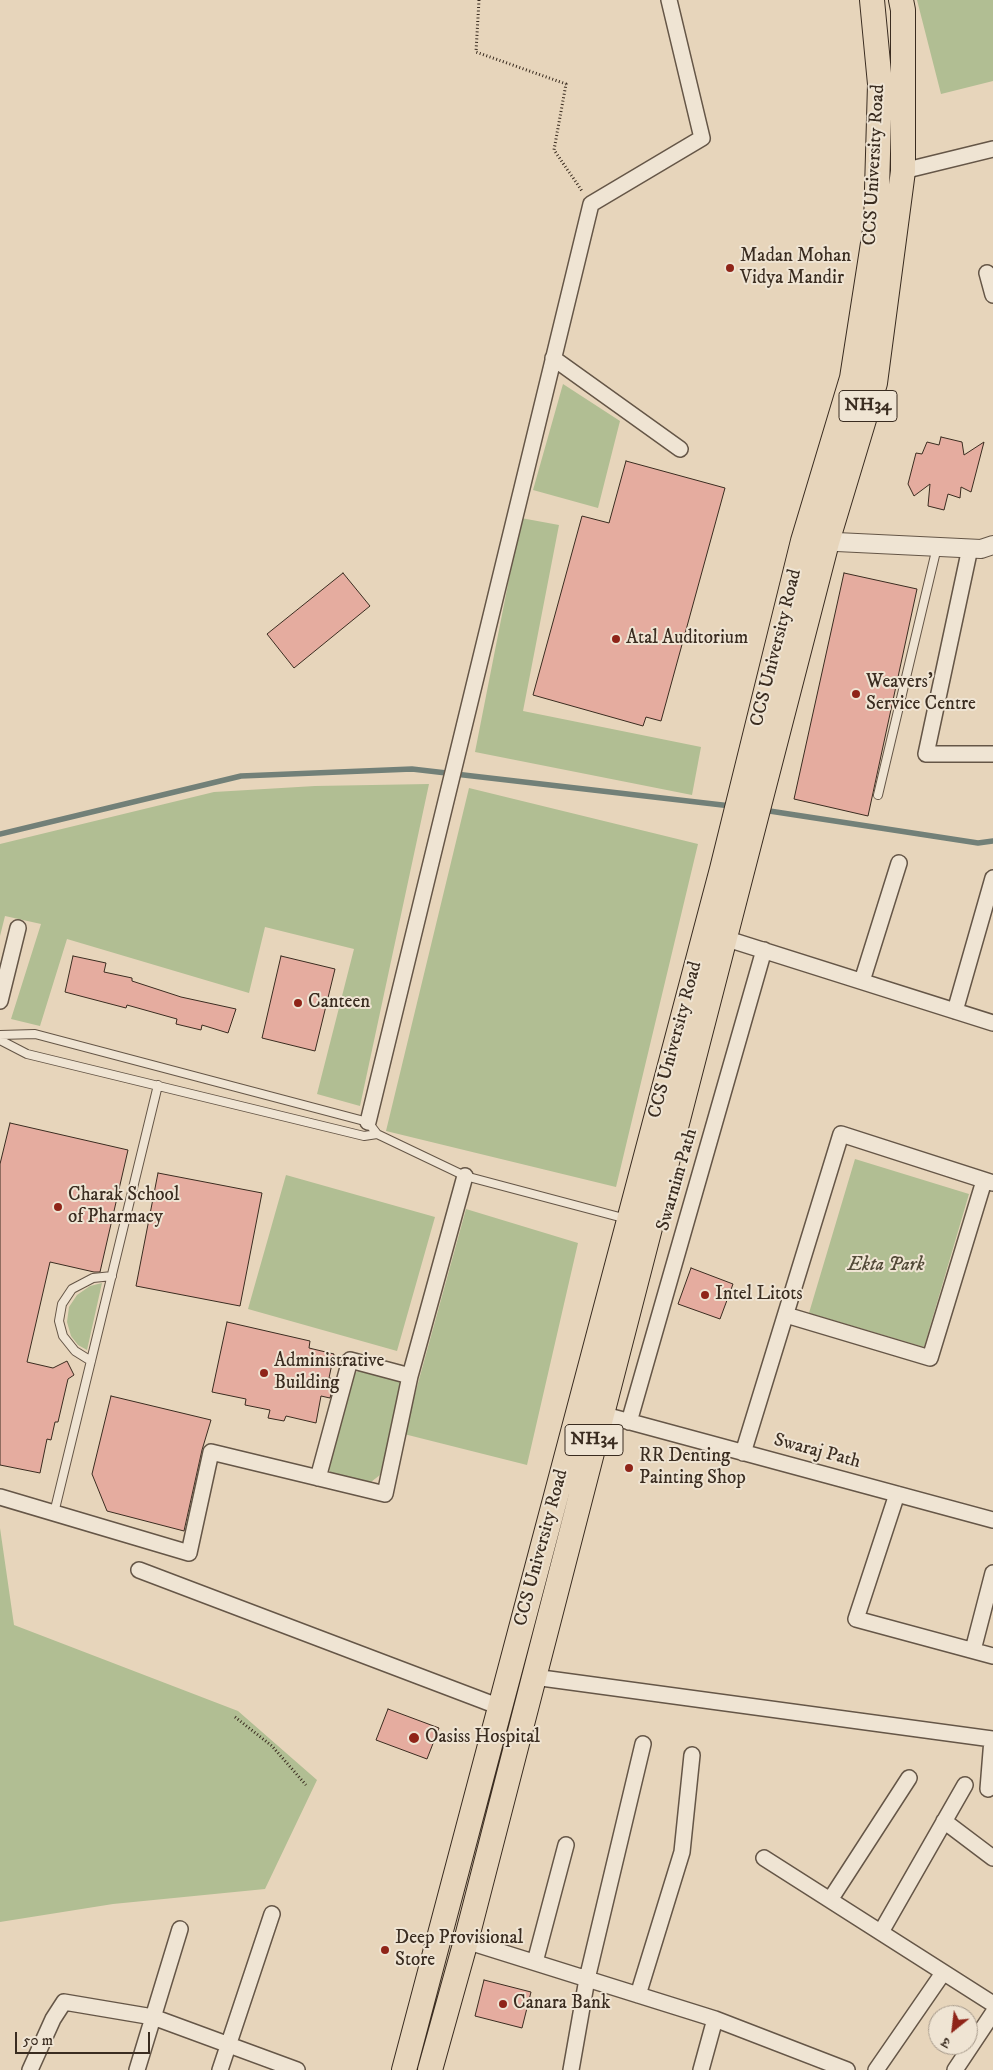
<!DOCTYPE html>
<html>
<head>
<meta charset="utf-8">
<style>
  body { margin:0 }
  #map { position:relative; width:993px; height:2070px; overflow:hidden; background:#e7d5bb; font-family:"IM FELL DW Pica","Noto Serif Devanagari",serif }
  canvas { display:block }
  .north { position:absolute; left:928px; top:2005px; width:50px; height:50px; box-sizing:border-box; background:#efe4d3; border:1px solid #a79a8b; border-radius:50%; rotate:209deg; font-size:14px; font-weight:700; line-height:20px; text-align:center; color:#3a2c20 }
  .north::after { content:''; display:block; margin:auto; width:18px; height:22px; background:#8f2418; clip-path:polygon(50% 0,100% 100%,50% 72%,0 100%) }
  .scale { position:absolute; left:15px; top:2032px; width:135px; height:22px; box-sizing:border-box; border:2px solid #3a2c20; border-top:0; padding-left:6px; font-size:15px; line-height:18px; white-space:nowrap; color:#3a2c20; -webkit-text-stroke:4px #efe4d3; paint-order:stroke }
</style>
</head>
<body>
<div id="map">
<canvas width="993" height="2070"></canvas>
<div class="north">उ</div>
<div class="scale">50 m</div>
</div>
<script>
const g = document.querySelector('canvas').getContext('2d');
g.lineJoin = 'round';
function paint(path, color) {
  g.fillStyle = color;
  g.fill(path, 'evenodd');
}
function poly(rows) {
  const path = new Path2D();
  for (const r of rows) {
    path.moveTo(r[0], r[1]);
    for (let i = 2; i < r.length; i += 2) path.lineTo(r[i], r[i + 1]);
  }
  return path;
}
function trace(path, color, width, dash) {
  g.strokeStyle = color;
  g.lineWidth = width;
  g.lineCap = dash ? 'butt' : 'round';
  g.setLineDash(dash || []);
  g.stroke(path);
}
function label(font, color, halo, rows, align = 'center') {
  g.font = font + ' "IM FELL DW Pica",serif';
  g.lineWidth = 4;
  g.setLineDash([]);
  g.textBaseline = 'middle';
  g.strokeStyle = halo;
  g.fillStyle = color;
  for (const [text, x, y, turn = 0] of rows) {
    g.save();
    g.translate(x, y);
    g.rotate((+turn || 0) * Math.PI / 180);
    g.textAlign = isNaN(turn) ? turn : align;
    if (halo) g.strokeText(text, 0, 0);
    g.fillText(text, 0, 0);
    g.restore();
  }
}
paint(poly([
  [917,0,993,0,993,81,941,94],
  [563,384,620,421,598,508,533,490],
  [521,518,559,525,523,711,701,747,692,795,475,752],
  [429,784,360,1106,317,1094,354,949,265,927,249,993,67,939,40,1026,11,1019,41,924,5,916,0,936,0,844,214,792,315,786],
  [469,788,698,844,616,1187,386,1131],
  [855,1159,969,1194,924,1347,809,1313],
  [286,1175,435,1217,397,1351,248,1309],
  [466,1209,578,1243,527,1465,404,1434],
  [102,1283,87,1350,78,1345,71,1336,67,1322,69,1307,77,1295,90,1286],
  [360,1370,403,1379,380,1475,371,1482,331,1473,326,1464,355,1373],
  [0,1528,14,1625,238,1711,317,1780,265,1889,113,1904,0,1922]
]), '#b1be93');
trace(poly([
  [763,810,978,843,993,841],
  [0,834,241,776,412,769,731,806]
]), '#728078', 5.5);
const building = poly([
  [941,437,962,442,964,455,984,442,971,492,961,487,960,498,948,494,944,510,928,506,930,484,914,496,908,484,916,453,922,454,927,442,939,445,941,437],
  [626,461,725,488,661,721,646,717,643,726,533,695,582,516,609,523,626,461],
  [343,573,370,606,294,668,267,634,343,573],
  [844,573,917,589,868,816,794,799,844,573],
  [73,956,106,963,104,972,132,978,132,981,181,997,236,1009,228,1033,202,1025,201,1030,176,1024,177,1019,127,1005,126,1008,65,992,73,956],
  [281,956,335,969,315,1051,262,1038,281,956],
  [10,1123,128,1150,100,1272,94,1272,50,1262,27,1362,53,1368,67,1361,74,1375,68,1379,58,1422,55,1422,51,1440,47,1439,40,1473,0,1465,0,1164,10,1123],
  [158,1173,262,1193,240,1306,136,1286,158,1173],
  [691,1268,733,1284,720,1319,678,1304,691,1268],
  [227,1322,310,1341,309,1348,334,1354,329,1378,335,1379,330,1398,321,1396,316,1423,286,1416,284,1421,268,1418,270,1410,245,1405,246,1399,212,1392,227,1322],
  [111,1396,211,1420,202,1450,184,1531,107,1511,92,1474,111,1396],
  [388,1709,439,1728,427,1759,376,1740,388,1709],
  [484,1980,531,1992,522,2028,475,2016,484,1980]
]);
paint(building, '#e5ac9f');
trace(building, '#3a2c20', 1);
const service = poly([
  [878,795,937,547],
  [0,1035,35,1034,368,1122,377,1134,465,1176,627,1219],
  [0,1040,27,1054,364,1136,377,1134],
  [91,1361,75,1351,63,1336,59,1321,62,1304,72,1289,93,1278,112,1276],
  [54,1513,158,1085]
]);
const minor = poly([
  [903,171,993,149],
  [987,273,993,295],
  [553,358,680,449],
  [970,548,926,754,993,754],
  [718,936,993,1023],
  [862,981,899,863],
  [0,1001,18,928],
  [955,1011,993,878],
  [368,1122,591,204,702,138,669,0],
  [786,1315,930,1358,984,1181],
  [601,1414,993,1520],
  [629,1422,764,950],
  [743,1453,841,1134,993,1183],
  [318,1478,350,1360,410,1376],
  [897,1494,856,1619,993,1656],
  [0,1497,189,1553,211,1452,385,1494,410,1376,465,1176],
  [139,1570,500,1707],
  [973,1650,993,1573],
  [534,1677,992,1739,988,1789],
  [944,1821,993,1858],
  [764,1858,993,2004],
  [830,1900,909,1778],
  [881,1932,965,1785],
  [466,1941,715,2019],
  [535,1962,566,1845],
  [638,1995,682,1852,692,1755],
  [30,2070,53,2019,64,2002,153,2017,297,2070],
  [137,2070,180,1929],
  [220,2070,272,1914],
  [571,2070,587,1979,643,1744],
  [701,2070,715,2019,847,2070],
  [876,2070,943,1973],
  [955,2070,993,2013]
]);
const tertiary = poly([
  [816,541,981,549,993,545]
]);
const trunk = poly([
  [404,2070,722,869,803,541,852,378,876,224,880,84,872,0],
  [430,2070,466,1941,827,542,875,383,903,171,903,10,901,0]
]);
trace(service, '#655647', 10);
trace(minor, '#655647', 18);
trace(tertiary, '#655647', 20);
trace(trunk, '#3a2c20', 26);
trace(poly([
  [479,0,476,52,566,84,554,150,582,191],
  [235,1717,272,1746,306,1785]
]), '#3a2c20', 3, [1, 2.5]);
trace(service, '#efe4d3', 8);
trace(minor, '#efe4d3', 15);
trace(tertiary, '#efe4d3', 18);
trace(trunk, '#e7d5bb', 24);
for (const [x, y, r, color] of [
  [730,268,5,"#8f2418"],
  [616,639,5,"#8f2418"],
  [856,694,5,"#8f2418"],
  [298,1003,5,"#8f2418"],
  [58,1207,5,"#8f2418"],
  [705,1295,5,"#8f2418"],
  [264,1373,5,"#8f2418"],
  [629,1468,5,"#8f2418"],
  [414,1738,6,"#8f2418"],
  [385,1950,5,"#8f2418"],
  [503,2004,5,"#8f2418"]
]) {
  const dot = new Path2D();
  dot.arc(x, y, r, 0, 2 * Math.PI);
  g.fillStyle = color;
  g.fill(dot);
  trace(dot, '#efe4d3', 2);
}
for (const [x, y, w] of [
  [868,406,58],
  [594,1440,58]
]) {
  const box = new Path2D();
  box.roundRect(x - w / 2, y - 15.5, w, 31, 4);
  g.fillStyle = '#efe4d3';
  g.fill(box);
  trace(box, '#3a2c20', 1);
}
label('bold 18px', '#3a2c20', null, [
  ["NH34",868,406],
  ["NH34",594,1440]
]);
label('19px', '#3a2c20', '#efe4d3', [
  ["CCS University Road",875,165,-87],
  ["CCS University Road",777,648,-76],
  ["CCS University Road",676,1040,-75],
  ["Swarnim Path",678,1180,-74],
  ["Swaraj Path",817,1452,15],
  ["CCS University Road",542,1548,-75]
]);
label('19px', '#3a2c20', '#efe4d3', [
  ["Madan Mohan",740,257],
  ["Vidya Mandir",740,279],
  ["Atal Auditorium",626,639],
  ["Weavers'",866,683],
  ["Service Centre",866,705],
  ["Canteen",308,1003],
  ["Charak School",68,1196],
  ["of Pharmacy",68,1218],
  ["Intel Litots",715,1295],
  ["Administrative",274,1362],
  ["Building",274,1384],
  ["RR Denting",639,1457],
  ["Painting Shop",639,1479],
  ["Oasiss Hospital",425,1738],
  ["Deep Provisional",395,1939],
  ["Store",395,1961],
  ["Canara Bank",513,2004]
], 'left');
label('italic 19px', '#524937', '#efe4d3', [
  ["Ekta Park",886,1266]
]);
</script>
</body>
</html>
